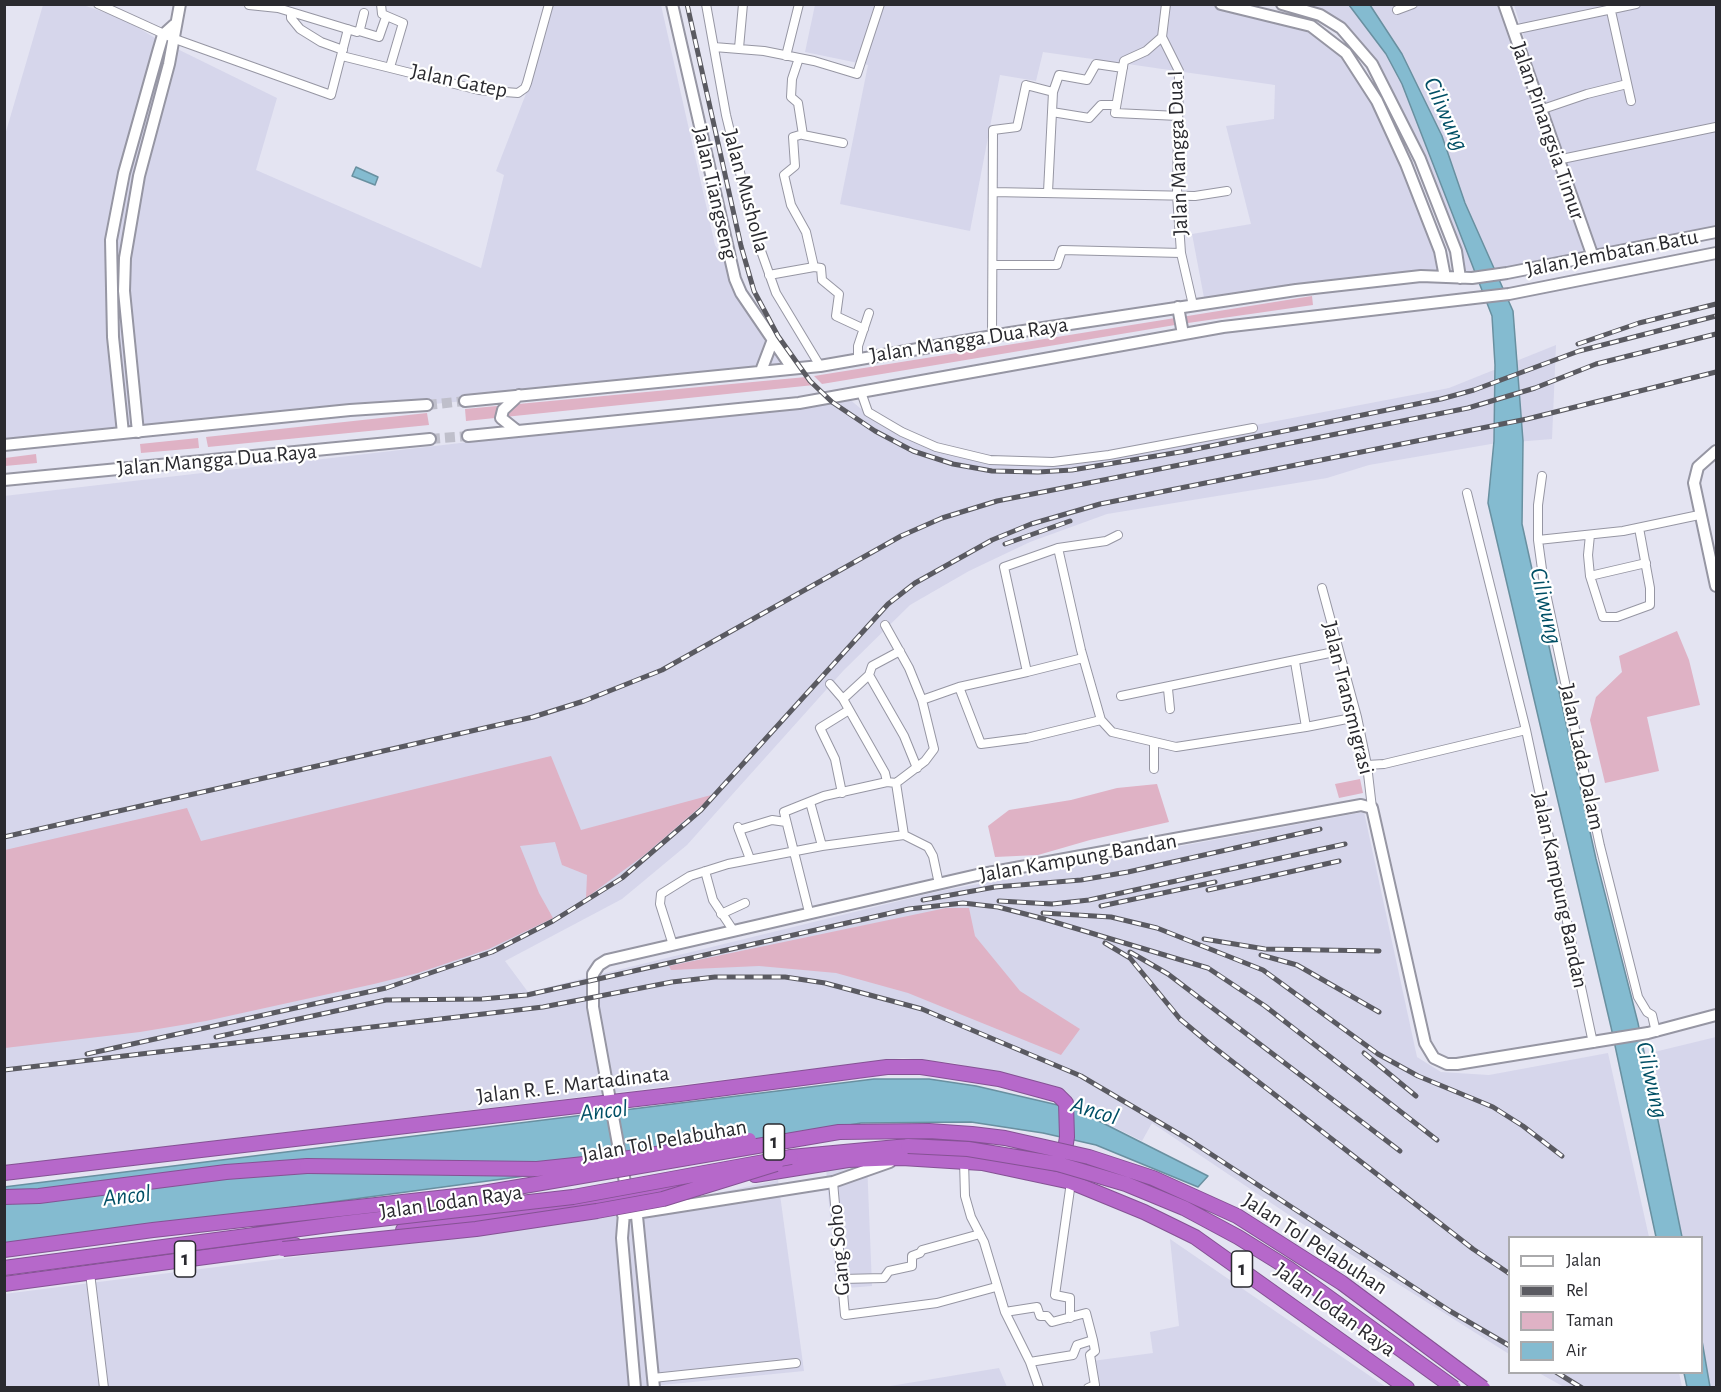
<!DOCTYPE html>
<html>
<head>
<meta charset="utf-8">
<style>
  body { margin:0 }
  #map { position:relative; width:1721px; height:1392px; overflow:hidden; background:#e4e4f2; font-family:"Alegreya Sans",sans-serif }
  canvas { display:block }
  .frame { position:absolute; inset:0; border:6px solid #2a2a2f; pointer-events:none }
  .legend { position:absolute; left:1508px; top:1236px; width:195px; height:138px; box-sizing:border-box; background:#fff; border:2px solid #aaaaac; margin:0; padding:8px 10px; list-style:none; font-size:18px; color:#2a2a2f }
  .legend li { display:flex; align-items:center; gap:12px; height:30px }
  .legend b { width:30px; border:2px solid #aaaaac }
</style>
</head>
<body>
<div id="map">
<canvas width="1721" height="1392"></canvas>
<div class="frame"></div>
<ul class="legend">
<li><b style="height:8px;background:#fff"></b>Jalan</li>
<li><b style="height:8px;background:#5a5a61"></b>Rel</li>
<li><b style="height:16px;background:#dfb2c5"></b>Taman</li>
<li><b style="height:16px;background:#84bbd0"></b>Air</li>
</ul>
</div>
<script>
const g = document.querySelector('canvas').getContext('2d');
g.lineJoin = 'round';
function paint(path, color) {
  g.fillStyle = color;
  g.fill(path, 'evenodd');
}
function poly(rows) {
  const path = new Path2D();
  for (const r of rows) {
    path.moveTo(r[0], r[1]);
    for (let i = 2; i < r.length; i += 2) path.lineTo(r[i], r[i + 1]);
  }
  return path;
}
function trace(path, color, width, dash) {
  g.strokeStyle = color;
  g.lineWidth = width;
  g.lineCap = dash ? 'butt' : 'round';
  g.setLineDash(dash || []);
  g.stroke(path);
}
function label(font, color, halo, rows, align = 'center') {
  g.font = font + ' "Alegreya Sans",sans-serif';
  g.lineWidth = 4.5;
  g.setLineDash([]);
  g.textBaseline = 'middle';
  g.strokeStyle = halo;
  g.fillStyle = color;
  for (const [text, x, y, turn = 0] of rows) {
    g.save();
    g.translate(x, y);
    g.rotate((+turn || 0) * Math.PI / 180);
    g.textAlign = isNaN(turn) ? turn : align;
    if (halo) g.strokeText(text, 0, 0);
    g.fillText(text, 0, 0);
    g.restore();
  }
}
paint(poly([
  [1221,4,1295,20,1331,39,1377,101,1445,277,1205,303,1192,234,1251,224,1226,126,1274,119,1275,85,1043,52,1036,81,1000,75,970,231,840,204,868,65,805,52,815,5],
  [43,5,83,5,124,19,155,38,277,98,256,170,481,268,504,175,496,171,527,91,547,5,661,5,715,245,791,369,5,446,5,135],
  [1283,5,1504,5,1586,234,1514,5,1716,5,1716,232,1460,278,1456,251,1386,90,1341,28],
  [1556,345,1552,439,1491,444,1369,465,1327,478,1107,514,1030,542,969,571,910,605,843,671,687,845,622,899,505,961,528,992,940,891,1364,812,1417,1057,1441,1072,1489,1075,1608,1053,1649,1237,1510,1238,1509,1354,1295,1219,1152,1123,1142,1141,1081,1111,1066,1091,954,1063,903,1058,5,1166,4,496,848,398,866,413,950,453,1052,464,1449,388],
  [1716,1037,1716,1387,1710,1387,1702,1341,1702,1238,1682,1237,1646,1054],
  [867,1162,872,1286,836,1289,826,1168],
  [778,1180,804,1371,632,1388,5,1387,4,1294,602,1218],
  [1170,1239,1386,1387,1097,1387,1092,1361,1153,1353,1150,1332,1179,1326],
  [999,1368,1007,1387,884,1387],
  [1539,1373,1679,1373,1682,1387,1564,1387]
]), '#d6d6eb');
paint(poly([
  [1312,296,1313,305,1181,324,834,382,822,384,814,376],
  [806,377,814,385,466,421,465,409],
  [427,413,429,425,208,447,206,437],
  [198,438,199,448,141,453,140,444],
  [36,454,37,463,5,466,5,458],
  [1677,631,1689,660,1700,705,1647,717,1659,771,1605,783,1590,720,1596,697,1622,672,1619,656],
  [551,756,581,830,715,794,643,856,586,898,587,875,562,865,555,842,520,846,539,893,553,918,489,949,418,973,374,984,206,1021,140,1032,5,1048,5,850,187,808,201,841],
  [1360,779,1363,793,1339,798,1335,784],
  [1157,784,1169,822,1090,840,1038,855,995,857,988,826,1009,810,1071,800,1117,788],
  [946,908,969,908,975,936,1020,991,1080,1029,1061,1055,908,993,836,973,759,966,671,970,669,966]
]), '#dfb2c5');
const water = poly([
  [1349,5,1370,5,1402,54,1442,136,1465,203,1513,311,1523,441,1522,524,1596,859,1638,1023,1682,1237,1656,1237,1611,1027,1488,503,1494,441,1495,365,1492,316,1402,84,1386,54,1349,5],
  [356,167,378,177,375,185,352,176,356,167],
  [874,1079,929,1079,976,1086,1075,1109,1208,1176,1198,1187,1096,1145,1043,1133,971,1122,861,1123,614,1164,5,1246,4,1187,874,1079],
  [1702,1341,1710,1387,1687,1387,1684,1373,1702,1372,1702,1341]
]);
paint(water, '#84bbd0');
trace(water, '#6990a0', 1.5);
trace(poly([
  [427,405,465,401],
  [430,439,468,436]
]), '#bfbfcb', 10, [10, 5]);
const street = poly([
  [98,4,175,39,331,95,348,29],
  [381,4,382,14,403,23,390,67],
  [706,4,726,115,755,234,776,293,820,366],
  [1166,4,1162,37,1179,71,1177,195,1181,253,1193,305],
  [249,5,278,8,357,32,360,29,364,13],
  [1397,10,1413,4],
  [1611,11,1631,101],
  [291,12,291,18,300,29,321,42,343,50],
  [1513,30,1636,4],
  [359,31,379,37,386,17],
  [1162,37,1146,51,1124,61,1115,113,1178,116],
  [714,47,764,51,814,61,857,74,880,4],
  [739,48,743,4],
  [342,56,479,90,518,93,525,88,527,83,549,4],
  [786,56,799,4],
  [799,58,792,79,791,97,798,103,803,135,843,143],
  [1540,110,1587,94,1627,84],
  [1052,112,1089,118,1101,105,1116,105],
  [803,134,793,137,795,166,784,175,791,205,806,232,814,267,821,268,822,280,839,294,836,316,864,329],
  [1557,160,1716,127],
  [993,192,1195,196,1227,191],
  [1048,192,1053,92],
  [994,265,1057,265,1062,250,1181,253],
  [769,275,814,267],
  [992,336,993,130,1017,127,1026,85,1053,92,1059,75,1087,80,1096,64,1123,68],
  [858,359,858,346,869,313],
  [861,392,868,412,902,432,936,447,990,460,1053,462,1109,455,1253,428],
  [1542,476,1538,505,1538,540,1544,584,1600,846,1638,997,1647,1012,1652,1015,1656,1032],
  [1467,493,1526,730,1593,1043],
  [1590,535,1588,555,1590,576,1603,617,1617,617,1650,605,1650,588,1639,528],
  [1538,540,1623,531,1699,515],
  [1058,548,1081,650,1101,720,1112,732,1176,747,1306,727,1357,717],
  [1590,576,1646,563],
  [1322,588,1357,717,1367,765,1372,808],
  [1083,658,1027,672,1004,567,1058,548,1106,541,1118,535],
  [1295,662,1306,727],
  [869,675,904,736,917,768],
  [830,684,843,699,885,773,887,782,896,783,925,761,934,749,922,700,909,668,885,625],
  [959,687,981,744,1027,738,1101,720],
  [1168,689,1170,709],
  [1121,696,1339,651],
  [843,699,869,675,872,666,900,651],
  [922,700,959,687,1027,672],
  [1154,743,1154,769],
  [1367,765,1384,764,1526,730],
  [896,783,904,835],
  [842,793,835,759,820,728,849,710],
  [810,802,822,846],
  [738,827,750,859],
  [739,830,772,820,786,822],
  [705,871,713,900,733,930],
  [809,912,784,812,824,796,887,782],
  [721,914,745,903],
  [673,945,660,904,661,894,690,876,728,864,822,846,904,835,928,847,933,856,939,884],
  [964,1161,965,1196,971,1217,984,1242,1005,1312,1030,1362,1039,1388],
  [833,1182,845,1315,937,1303,996,1287],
  [90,1273,104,1388],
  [842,1279,884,1278,889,1271,912,1266,912,1256,920,1253,922,1250,980,1234],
  [1005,1312,1037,1307,1040,1316,1047,1316,1052,1322,1086,1313,1093,1340,1077,1345,1073,1355,1030,1362],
  [1070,1318,1070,1298,1055,1295,1071,1182],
  [653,1378,796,1363],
  [1088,1388,1095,1385,1090,1355,1095,1351,1093,1340]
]);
const secondary = poly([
  [672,4,735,279,741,293,792,368],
  [1221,4,1311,26,1346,53,1377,101,1406,164,1440,251,1445,277],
  [1282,4,1320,15,1341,28,1372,64,1420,159,1456,251,1460,278],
  [1504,4,1593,257],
  [1178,307,1183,334],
  [761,371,772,342],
  [465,401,820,366,1010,333,1296,290,1421,276,1472,278,1507,273,1716,232],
  [516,430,501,418,503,410,519,395],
  [138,432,124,291,125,258,139,176,169,64,180,4],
  [123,433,113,337,111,240,124,173,158,52,163,35,174,25],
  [468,436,799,403,1223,327,1509,294,1716,253],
  [4,445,350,410,427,405],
  [1716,451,1698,467,1694,483,1716,586],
  [4,480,430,439],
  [636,1206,654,1388],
  [623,1215,833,1182,890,1162],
  [635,1388,622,1238,626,1188,593,1007,593,974,599,965,607,960,977,875,1361,805,1372,808,1425,1043,1434,1058,1447,1064,1457,1064,1648,1033,1716,1015]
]);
const highway = poly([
  [791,1157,908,1146],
  [4,1173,680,1094,887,1067,921,1067,999,1079,1058,1095,1066,1103,1067,1137,1063,1162],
  [755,1175,848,1160,902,1158,982,1163,1071,1182,1144,1212,1195,1237,1407,1388],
  [4,1197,39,1196,226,1172,307,1166],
  [403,1230,625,1198,692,1185],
  [4,1284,295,1245]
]);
trace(street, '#9696a3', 10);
trace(secondary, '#9696a3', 14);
trace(highway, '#855294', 16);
trace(street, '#fff', 8);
trace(secondary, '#fff', 10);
trace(highway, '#b668ca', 14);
const rail = poly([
  [687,4,741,246,754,291,778,336,810,381,832,402,875,431,913,451,953,464,992,471,1038,472,1072,470,1186,451,1441,399,1474,390,1579,351,1716,316],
  [1578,344,1639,323,1716,304],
  [1005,544,1070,521],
  [4,837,533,717,584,701,662,670,901,536,942,518,997,501,1468,408,1535,388,1596,364,1716,334],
  [1208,890,1339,861],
  [923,900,995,887,1081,880,1128,872,1320,829],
  [999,901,1052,904,1089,900,1345,844],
  [1101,906,1215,882],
  [1043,913,1111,917,1157,928,1263,970,1378,1054,1418,1076,1493,1107,1523,1126,1562,1156],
  [1204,939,1265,949,1379,951],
  [1105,943,1130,958,1180,1019,1211,1045,1473,1249,1510,1274],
  [1130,952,1168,974,1400,1151],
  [1261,955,1297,965,1379,1012],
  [216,1037,386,1000,482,999,527,995,909,909,963,903,998,907,1041,918,1208,968,1265,1006,1437,1140],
  [1364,1053,1416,1096],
  [87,1054,386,988,492,952,553,921,622,878,701,810,888,604,915,583,992,540,1031,524,1100,504,1527,419,1716,372],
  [4,1070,543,1007,672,982,715,977,785,977,825,983,922,1009,1081,1076,1191,1141,1450,1311,1510,1346],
  [1556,1372,1582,1388]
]);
trace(rail, '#5a5a61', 5);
trace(rail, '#fff', 3, [9]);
const highwayBridge = poly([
  [908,1146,968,1149,1058,1164,1126,1184,1184,1208,1238,1237,1288,1268,1454,1388],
  [307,1166,537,1169,603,1162,749,1140],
  [283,1249,476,1229,597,1211,663,1199,776,1164],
  [4,1250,153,1230,483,1193,839,1132,929,1131,972,1134,1005,1138,1089,1157,1153,1178,1237,1216,1342,1283,1483,1388],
  [4,1268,345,1223,573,1197,791,1157]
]);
trace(highwayBridge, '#855294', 16, []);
trace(highwayBridge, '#b668ca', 14);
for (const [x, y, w] of [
  [774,1142,21],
  [185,1259,21],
  [1242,1269,21]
]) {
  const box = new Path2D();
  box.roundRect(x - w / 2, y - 18, w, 36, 4.5);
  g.fillStyle = '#fff';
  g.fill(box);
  trace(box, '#2a2a2f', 1.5);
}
label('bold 21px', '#2a2a2f', null, [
  ["1",774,1142],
  ["1",185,1259],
  ["1",1242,1269]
]);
label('22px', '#2a2a2f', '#fff', [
  ["Jalan Gatep",459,81,12],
  ["Jalan Pinangsia Timur",1548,131,71],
  ["Jalan Mangga Dua I",1178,153,-92],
  ["Jalan Musholla",746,191,75],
  ["Jalan Tiangseng",715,193,77],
  ["Jalan Jembatan Batu",1612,253,-11],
  ["Jalan Mangga Dua Raya",969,340,-9],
  ["Jalan Mangga Dua Raya",217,460,-5],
  ["Jalan Transmigrasi",1348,698,76],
  ["Jalan Lada Dalam",1582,757,78],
  ["Jalan Kampung Bandan",1078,858,-10],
  ["Jalan Kampung Bandan",1560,890,78],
  ["Jalan R. E. Martadinata",573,1085,-7],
  ["Jalan Tol Pelabuhan",664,1141,-10],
  ["Jalan Lodan Raya",451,1202,-8],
  ["Jalan Tol Pelabuhan",1315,1244,33],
  ["Gang Soho",839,1250,-95],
  ["Jalan Lodan Raya",1335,1310,36]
]);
label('italic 24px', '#004f65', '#fff', [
  ["Ciliwung",1446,114,66],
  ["Ciliwung",1546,606,77],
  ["Ciliwung",1652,1080,77],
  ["Ancol",604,1111,-6],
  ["Ancol",1095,1111,17],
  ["Ancol",127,1196,-6]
]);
</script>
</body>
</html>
